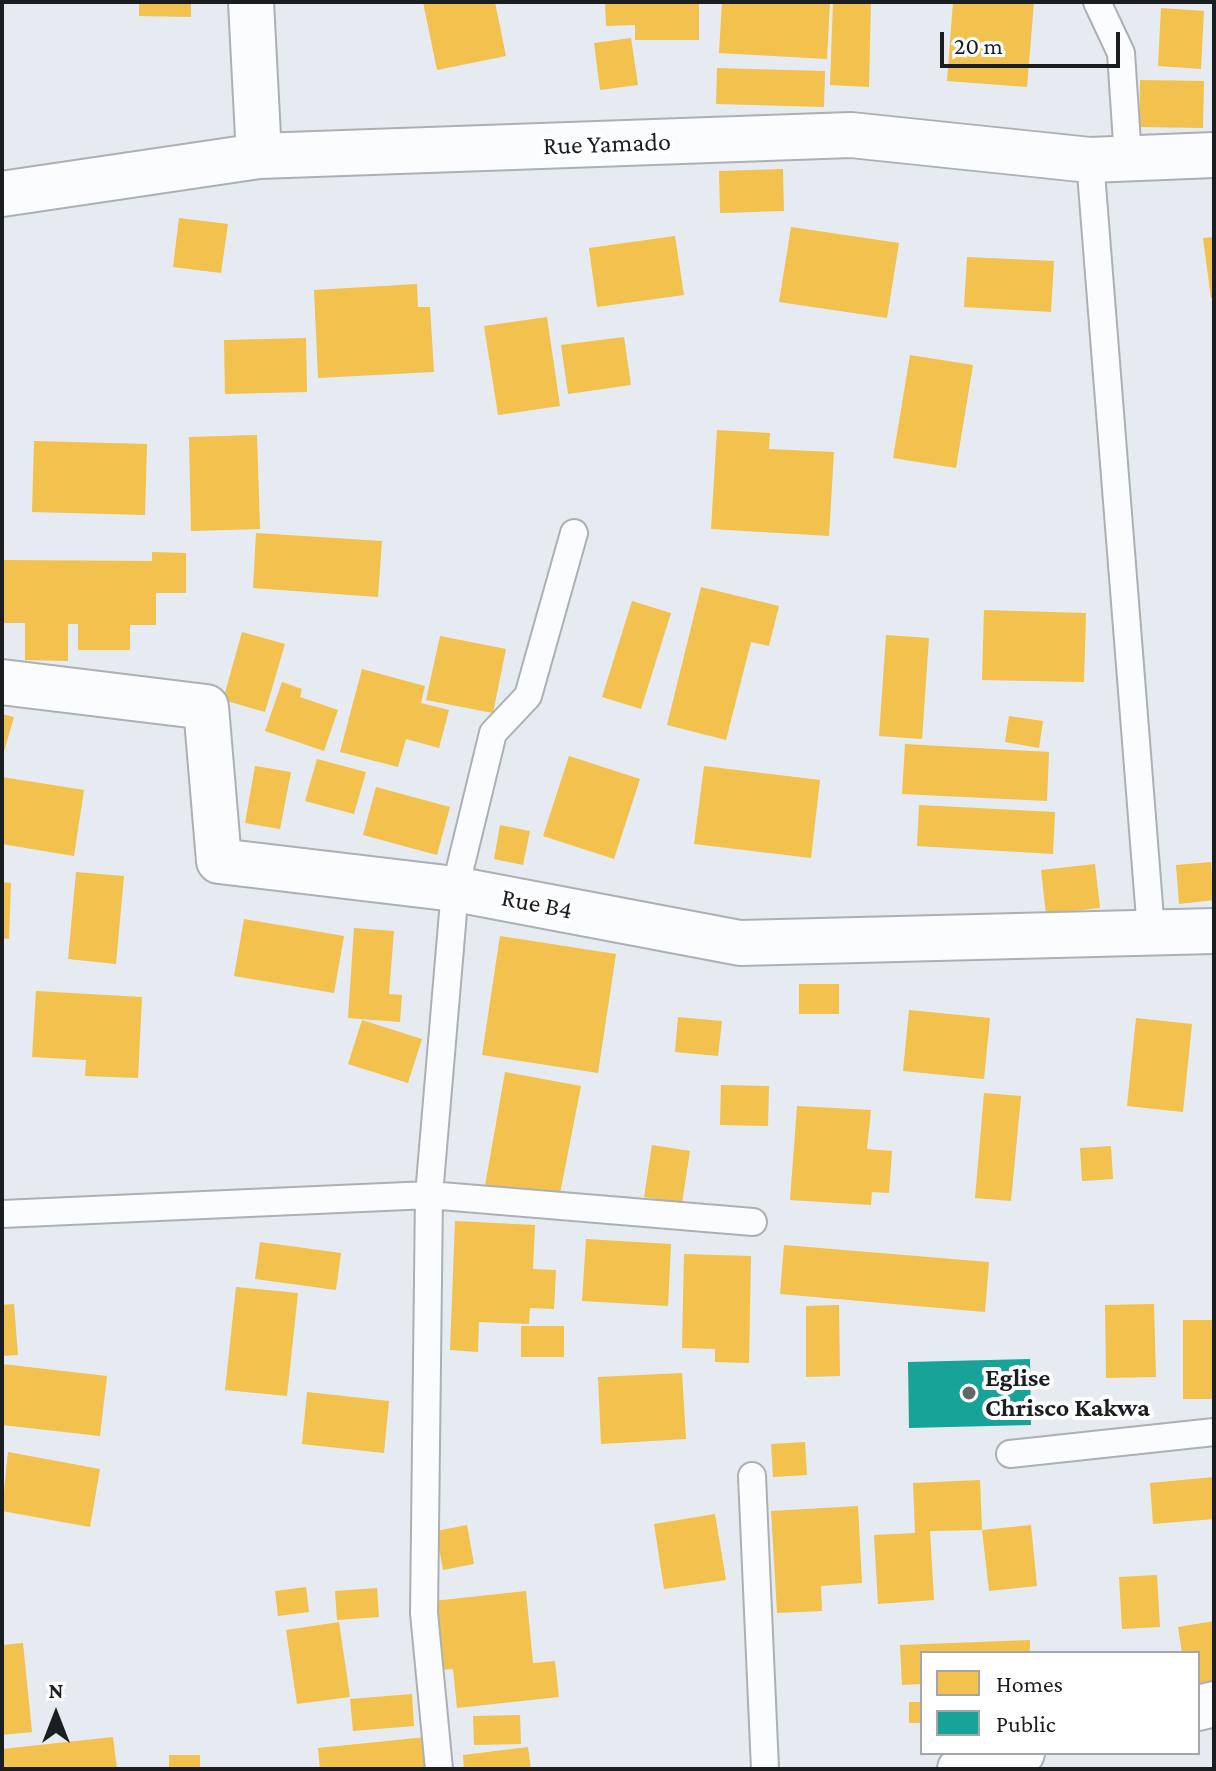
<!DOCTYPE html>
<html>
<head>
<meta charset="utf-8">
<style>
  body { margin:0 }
  #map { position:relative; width:1216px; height:1771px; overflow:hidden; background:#e5ebf0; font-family:"Crimson Pro",serif }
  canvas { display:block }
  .frame { position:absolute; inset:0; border:4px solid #1a1e21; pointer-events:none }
  .legend { position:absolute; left:920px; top:1651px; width:280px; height:104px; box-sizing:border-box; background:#fff; border:2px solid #a3a5a6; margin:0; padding:10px 14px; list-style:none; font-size:24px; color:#1a1e21 }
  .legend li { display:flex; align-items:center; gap:16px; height:40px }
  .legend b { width:40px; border:2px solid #a3a5a6 }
  .north { position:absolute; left:16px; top:1675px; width:80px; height:80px; -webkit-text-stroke:6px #fff; paint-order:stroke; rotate:0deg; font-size:22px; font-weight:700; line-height:32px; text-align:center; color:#1a1e21 }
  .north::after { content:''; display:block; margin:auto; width:28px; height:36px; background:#1a1e21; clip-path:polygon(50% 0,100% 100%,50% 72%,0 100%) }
  .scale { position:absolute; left:940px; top:32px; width:180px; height:36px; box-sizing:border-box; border:4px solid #1a1e21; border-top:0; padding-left:10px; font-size:24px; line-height:28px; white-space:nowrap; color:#1a1e21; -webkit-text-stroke:6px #fff; paint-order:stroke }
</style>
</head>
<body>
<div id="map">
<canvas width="1216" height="1771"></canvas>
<div class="frame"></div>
<ul class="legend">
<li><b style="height:22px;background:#f2c14e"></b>Homes</li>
<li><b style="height:22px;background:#17a398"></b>Public</li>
</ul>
<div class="north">N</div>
<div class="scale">20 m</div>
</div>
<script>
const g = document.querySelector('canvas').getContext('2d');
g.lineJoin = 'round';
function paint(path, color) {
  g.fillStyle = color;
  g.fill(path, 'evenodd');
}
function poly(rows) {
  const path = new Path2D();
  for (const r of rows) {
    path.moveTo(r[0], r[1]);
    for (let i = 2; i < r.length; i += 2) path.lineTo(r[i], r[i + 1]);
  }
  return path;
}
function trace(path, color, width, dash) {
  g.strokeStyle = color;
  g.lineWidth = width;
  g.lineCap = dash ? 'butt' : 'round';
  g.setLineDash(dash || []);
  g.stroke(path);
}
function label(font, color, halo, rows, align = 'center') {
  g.font = font + ' "Crimson Pro",serif';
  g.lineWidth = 8;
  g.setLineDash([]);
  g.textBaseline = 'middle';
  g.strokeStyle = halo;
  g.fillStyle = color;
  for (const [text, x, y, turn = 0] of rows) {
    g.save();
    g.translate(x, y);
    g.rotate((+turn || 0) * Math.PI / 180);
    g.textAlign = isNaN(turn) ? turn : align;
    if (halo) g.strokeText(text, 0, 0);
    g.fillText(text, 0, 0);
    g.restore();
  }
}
paint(poly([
  [139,2,191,2,191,17,139,16],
  [423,2,495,2,506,56,437,70],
  [605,2,699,2,699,40,635,40,635,25,606,26],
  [722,2,830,2,827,59,719,53],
  [833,2,871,2,869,87,830,85],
  [953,2,1034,2,1027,87,947,81],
  [1161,8,1204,11,1201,69,1158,66],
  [631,38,638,85,600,90,594,43],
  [717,68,825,71,824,107,716,104],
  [1140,80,1204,81,1203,128,1139,127],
  [783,169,784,211,720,213,719,171],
  [179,218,228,224,221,273,173,267],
  [791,227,899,243,887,318,779,302],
  [675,236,684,295,597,307,589,248],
  [1214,237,1214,298,1211,298,1203,238],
  [967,257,1054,261,1051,312,964,307],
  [417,284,418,307,430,307,434,372,318,378,314,290],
  [547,317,560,406,498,415,484,326],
  [624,337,631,385,568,394,561,345],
  [306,338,307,392,225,394,224,340],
  [910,355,973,365,956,468,893,458],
  [717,430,770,433,769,449,834,452,829,536,711,529],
  [257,435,260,529,191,531,189,437],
  [34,441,147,444,145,515,32,512],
  [256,533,382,541,378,597,253,588],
  [152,552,186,553,186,593,156,593,156,625,130,625,130,650,78,650,78,624,68,624,68,661,25,660,25,623,2,623,2,560,152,561],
  [701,587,779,606,769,646,751,642,726,740,667,725],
  [632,601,671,613,641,709,602,697],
  [984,610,1086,613,1084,682,982,680],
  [242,632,285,644,265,712,223,700],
  [886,635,929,638,922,739,879,736],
  [440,636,506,649,493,713,426,700],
  [362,669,425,686,421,703,449,710,439,748,406,739,398,767,340,752],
  [282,682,302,689,300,697,338,710,324,751,265,731],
  [2,714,14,717,3,755,2,755],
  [1009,716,1043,721,1039,748,1005,742],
  [905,744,1049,752,1047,801,902,794],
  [569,756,640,779,614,859,543,836],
  [317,759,366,772,354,814,305,801],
  [255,766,291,772,280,829,245,823],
  [704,766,820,780,811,858,694,844],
  [2,777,84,790,74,856,2,844],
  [376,787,450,807,437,855,363,835],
  [919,805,1055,812,1053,854,917,846],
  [500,825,530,831,523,865,494,859],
  [1211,862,1214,900,1179,904,1176,865],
  [1095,864,1100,908,1046,914,1041,870],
  [76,872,124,876,116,964,68,959],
  [2,882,11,883,9,939,2,938],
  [244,919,344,936,334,993,234,976],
  [354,928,394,931,389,994,402,995,400,1022,348,1018],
  [500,936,616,954,598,1073,482,1055],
  [799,984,839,984,839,1014,799,1014],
  [36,991,142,997,138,1078,85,1076,86,1060,32,1057],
  [909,1010,990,1018,984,1079,903,1071],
  [678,1017,722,1021,718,1056,675,1052],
  [1136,1018,1192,1024,1183,1112,1127,1106],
  [362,1020,422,1039,408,1083,348,1064],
  [505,1072,581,1086,559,1199,485,1186],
  [721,1085,769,1086,768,1126,720,1125],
  [984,1093,1021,1096,1011,1201,975,1198],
  [797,1106,871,1110,867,1149,892,1151,889,1193,872,1192,871,1205,790,1200],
  [652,1145,690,1151,682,1203,644,1197],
  [1111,1146,1113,1179,1082,1181,1080,1148],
  [455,1221,535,1225,533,1269,556,1270,554,1309,530,1308,529,1324,479,1322,478,1352,450,1350],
  [586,1239,671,1244,668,1306,582,1301],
  [260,1242,341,1253,336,1290,255,1279],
  [784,1245,989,1262,985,1312,780,1294],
  [684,1254,751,1256,749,1363,715,1362,715,1349,682,1348],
  [236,1287,298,1293,287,1396,225,1390],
  [14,1304,18,1355,2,1356,2,1305],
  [1154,1304,1156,1377,1106,1378,1105,1305],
  [839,1305,840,1376,806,1377,806,1306],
  [1183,1320,1214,1320,1214,1399,1183,1399],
  [521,1326,564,1326,564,1357,521,1357],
  [2,1364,107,1376,100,1436,2,1425],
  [682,1373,686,1439,601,1444,598,1377],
  [307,1392,389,1401,384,1453,302,1444],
  [805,1442,807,1475,773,1477,771,1444],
  [8,1452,100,1469,90,1527,2,1511],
  [1214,1477,1214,1519,1153,1524,1150,1483],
  [980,1480,982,1530,1031,1525,1037,1586,989,1591,982,1530,930,1531,934,1600,878,1604,874,1535,915,1533,913,1483],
  [858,1506,862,1583,821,1586,822,1611,777,1613,771,1511],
  [715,1514,726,1580,664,1589,654,1524],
  [467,1525,474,1564,443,1570,436,1531],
  [1157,1575,1160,1627,1122,1629,1119,1577],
  [306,1587,309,1612,278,1616,275,1591],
  [377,1588,379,1617,337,1620,335,1591],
  [526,1591,533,1663,555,1661,559,1697,457,1708,453,1669,440,1670,433,1601],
  [1214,1621,1214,1681,1198,1683,1198,1653,1182,1653,1178,1627],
  [339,1622,350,1697,297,1704,286,1630],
  [1030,1640,1030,1653,922,1653,922,1684,902,1685,900,1645],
  [23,1643,32,1732,2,1735,2,1645],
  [412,1694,414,1726,353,1731,350,1699],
  [909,1702,922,1702,922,1723,909,1723],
  [520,1715,521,1744,474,1745,473,1716],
  [113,1737,117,1769,2,1769,2,1749],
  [426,1737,430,1769,320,1769,318,1748],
  [528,1747,531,1769,464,1769,463,1755],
  [169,1755,200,1755,200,1769,169,1769]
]), '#f2c14e');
paint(poly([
  [1030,1359,1031,1425,909,1428,908,1362]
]), '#17a398');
const service = poly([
  [1097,2,1121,53,1128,158],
  [1090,160,1151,931],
  [2,1214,429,1195,753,1222],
  [1010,1454,1214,1432],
  [752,1476,765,1769],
  [439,1769,424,1613,429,1195,455,889,493,733,528,696,574,533]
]);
const minor = poly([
  [251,2,259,156],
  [2,194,259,156,851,135,1090,160,1214,155],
  [2,682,206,707,219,861,455,889,740,943,1214,931],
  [1198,1708,1214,1704],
  [960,1769,1022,1753]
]);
trace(service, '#acb0b4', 30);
trace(minor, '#acb0b4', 48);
trace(service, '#fbfcfd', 26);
trace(minor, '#fbfcfd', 44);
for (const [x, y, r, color] of [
  [969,1393,8,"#616669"]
]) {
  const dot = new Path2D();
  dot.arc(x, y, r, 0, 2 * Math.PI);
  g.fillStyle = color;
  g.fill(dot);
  trace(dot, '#fff', 3);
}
label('26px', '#1a1e21', '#fff', [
  ["Rue Yamado",607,144,-2],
  ["Rue B4",537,904,11]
]);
label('bold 26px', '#1a1e21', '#fff', [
  ["Eglise",985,1378],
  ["Chrisco Kakwa",985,1408]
], 'left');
</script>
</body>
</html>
